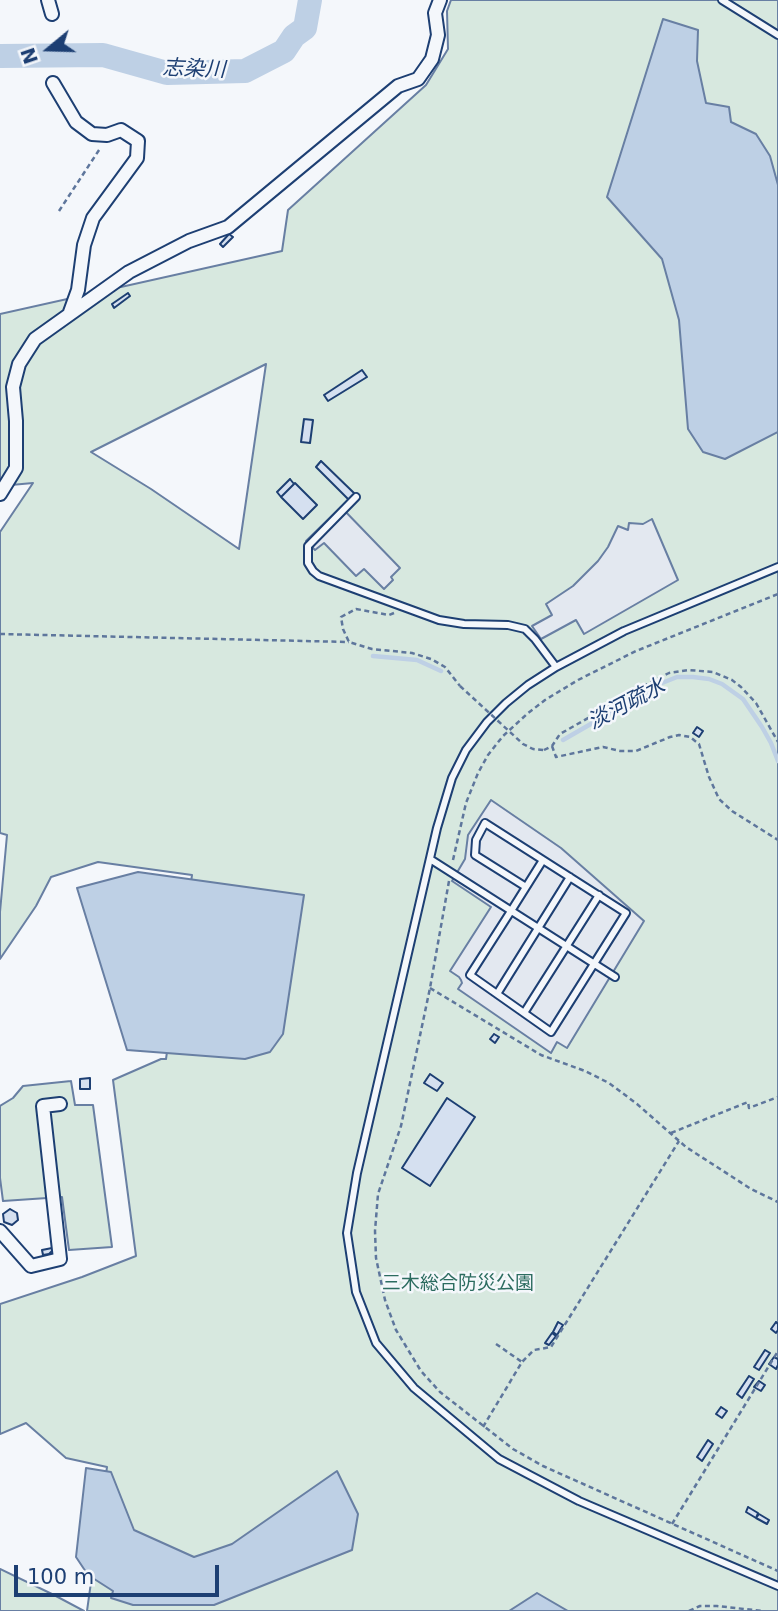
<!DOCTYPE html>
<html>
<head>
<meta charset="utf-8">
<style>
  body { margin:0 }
  #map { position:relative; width:778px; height:1611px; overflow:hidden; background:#f4f7fb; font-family:"DejaVu Sans",sans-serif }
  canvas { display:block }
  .north { position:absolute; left:14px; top:14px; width:70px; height:70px; -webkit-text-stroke:5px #f4f7fb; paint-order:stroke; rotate:251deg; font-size:19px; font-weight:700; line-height:28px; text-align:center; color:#1d3f73 }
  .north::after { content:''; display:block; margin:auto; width:24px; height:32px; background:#1d3f73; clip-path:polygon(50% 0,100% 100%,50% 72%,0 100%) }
  .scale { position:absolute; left:14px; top:1565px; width:205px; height:32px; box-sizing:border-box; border:4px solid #1d3f73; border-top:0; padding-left:9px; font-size:21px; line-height:24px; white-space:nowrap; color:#1d3f73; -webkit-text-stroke:5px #f4f7fb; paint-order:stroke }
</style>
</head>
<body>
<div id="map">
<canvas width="778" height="1611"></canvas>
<div class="north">N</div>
<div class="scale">100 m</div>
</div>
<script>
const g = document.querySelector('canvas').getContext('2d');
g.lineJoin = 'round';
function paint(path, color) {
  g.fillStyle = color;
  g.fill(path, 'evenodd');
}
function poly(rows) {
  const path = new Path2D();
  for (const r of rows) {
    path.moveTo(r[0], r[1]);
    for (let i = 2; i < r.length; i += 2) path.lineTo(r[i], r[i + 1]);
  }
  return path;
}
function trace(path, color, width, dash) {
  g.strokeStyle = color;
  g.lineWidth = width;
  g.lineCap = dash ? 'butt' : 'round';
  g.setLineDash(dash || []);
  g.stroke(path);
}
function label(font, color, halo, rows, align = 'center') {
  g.font = font + ' "DejaVu Sans","Noto Sans JP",sans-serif';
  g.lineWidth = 5;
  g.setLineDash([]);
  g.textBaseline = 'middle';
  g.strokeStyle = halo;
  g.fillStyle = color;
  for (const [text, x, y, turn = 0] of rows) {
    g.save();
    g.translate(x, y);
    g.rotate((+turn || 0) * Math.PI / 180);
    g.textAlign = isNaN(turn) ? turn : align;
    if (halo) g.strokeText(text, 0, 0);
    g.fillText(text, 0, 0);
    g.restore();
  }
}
const green = poly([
  [451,0,778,0,778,1611,87,1611,107,1467,66,1458,26,1423,0,1434,0,1304,82,1277,136,1256,113,1080,161,1059,166,1059,192,875,98,862,51,877,36,906,0,959,0,912,7,835,0,833,0,532,33,483,0,486,0,314,282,251,288,210,426,85,448,49,447,11,451,0],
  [266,364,239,549,151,489,91,452,266,364],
  [71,1081,75,1105,93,1105,112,1247,69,1250,62,1197,3,1201,0,1178,0,1106,13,1098,23,1086,71,1081],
  [0,1569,54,1595,84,1611,0,1611,0,1569]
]);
paint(green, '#d7e8df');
trace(green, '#687fa3', 2);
const parking = poly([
  [341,507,400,568,391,577,393,580,384,589,364,569,356,576,324,543,315,550,306,541,341,507],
  [652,519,678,580,584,634,576,620,541,639,532,626,552,615,546,604,573,586,598,561,608,547,618,526,628,530,629,523,643,524,652,519],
  [491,800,561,848,644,921,567,1048,557,1042,551,1053,458,989,462,983,461,980,459,977,450,971,491,907,452,881,465,859,468,835,491,800]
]);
paint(parking, '#e3e8f0');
trace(parking, '#687fa3', 2);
const water = poly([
  [663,19,698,30,697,61,706,103,729,107,731,122,756,134,770,156,778,185,778,432,725,459,703,452,688,429,679,320,662,259,607,197,663,19],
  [138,872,304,895,283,1034,270,1052,245,1059,127,1050,77,888,138,872],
  [86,1468,111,1472,134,1530,194,1557,232,1544,337,1471,358,1514,352,1550,214,1605,133,1605,111,1598,113,1591,88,1575,76,1557,86,1468],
  [537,1593,568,1611,509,1611,537,1593]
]);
paint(water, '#bed0e5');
trace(water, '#687fa3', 2);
trace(poly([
  [373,656,417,660,441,671],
  [563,740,662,683,677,677,693,677,709,679,722,684,743,699,762,727,771,743,778,761]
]), '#bed0e5', 4.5);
trace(poly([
  [0,56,103,55,167,73,245,71,284,51,294,36,305,28,310,0]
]), '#bed0e5', 24);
const building = poly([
  [229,234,233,237,223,247,220,244,229,234],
  [128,293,130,296,114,308,112,304,128,293],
  [362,370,367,377,328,401,324,395,362,370],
  [304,419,313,420,310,443,301,442,304,419],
  [321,461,355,494,349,500,316,467,321,461],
  [290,479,294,484,281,497,277,492,290,479],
  [295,483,317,505,303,519,281,497,295,483],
  [697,727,703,731,699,737,693,733,697,727],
  [494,1034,499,1037,495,1043,490,1039,494,1034],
  [430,1074,443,1083,437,1091,424,1083,430,1074],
  [90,1078,90,1089,80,1089,80,1079,90,1078],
  [447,1098,475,1117,430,1186,402,1168,447,1098],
  [10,1209,17,1213,18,1220,12,1225,4,1222,3,1214,10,1209],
  [52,1248,53,1250,49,1254,43,1255,42,1250,52,1248],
  [558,1322,563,1325,557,1335,553,1332,558,1322],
  [776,1322,778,1324,778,1330,776,1333,771,1329,776,1322],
  [552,1333,556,1336,549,1345,545,1343,552,1333],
  [765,1350,770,1353,759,1370,754,1367,765,1350],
  [774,1357,778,1359,778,1365,776,1369,769,1364,774,1357],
  [749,1376,754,1379,742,1398,737,1394,749,1376],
  [759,1381,765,1385,761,1391,754,1387,759,1381],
  [721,1407,727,1411,722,1418,716,1414,721,1407],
  [708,1440,713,1444,702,1461,697,1457,708,1440],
  [748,1507,758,1513,756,1518,746,1512,748,1507],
  [759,1514,769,1520,767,1524,756,1518,759,1514]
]);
paint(building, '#d5e0f0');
trace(building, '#1d3f73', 2);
const lane = poly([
  [722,0,778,35],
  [356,497,308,546,308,563,313,571,319,576,439,620,464,624,508,625,525,629,535,639,556,667],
  [778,567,624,631,556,667,528,685,506,703,487,722,466,750,452,778,437,828,357,1173,347,1233,356,1292,376,1343,414,1388,499,1459,579,1501,778,1586],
  [430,859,615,977],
  [526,887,475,855,476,840,485,823,626,913,551,1032,470,975,511,911,543,860],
  [497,994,570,877],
  [524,1013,599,895]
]);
const street = poly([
  [48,0,52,14],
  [53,83,76,122,92,134,107,135,121,130,138,141,137,158,93,218,84,245,78,290,70,312],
  [0,494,16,468,16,421,13,387,19,364,35,339,129,272,189,241,228,227,398,86,418,79,432,59,438,35,435,13,440,0],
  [0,1231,31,1266,60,1259,43,1106,60,1104]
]);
trace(lane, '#1d3f73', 10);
trace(street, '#1d3f73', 16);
trace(poly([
  [59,211,101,147],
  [394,613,389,615,356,609,341,617,343,629,349,642,372,649,412,653,431,659,445,667,460,686],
  [0,634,349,642],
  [552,746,556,757,603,747,620,751,636,751,670,737,679,735,690,737,699,744,709,777,719,799,732,811,778,840],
  [544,750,552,746,560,734,653,681,669,673,688,670,713,672,732,680,741,687,756,703,778,742],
  [453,860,466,803,478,773,488,755,503,736,527,714,545,700,578,680,636,651,778,594],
  [449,881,430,988,401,1126,378,1194,375,1231,376,1258,385,1300,396,1330,421,1371,440,1392,513,1449,543,1466,778,1571],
  [430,988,541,1055,585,1071,609,1083,637,1104,686,1147,751,1189,778,1202],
  [671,1133,748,1102,749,1108,778,1097],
  [496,1344,522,1362],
  [483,1427,522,1362,534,1350,551,1347,679,1141],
  [672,1524,778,1351],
  [689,1611,700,1606,717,1606,763,1611]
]), '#5e769c', 2.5, [5, 3.5]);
trace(lane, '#f4f7fb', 6);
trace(street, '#f4f7fb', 12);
trace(poly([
  [460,686,523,744,533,749,544,750]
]), '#5e769c', 2.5, [5, 3.5]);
label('19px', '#2c6c60', '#f4f7fb', [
  ["三木総合防災公園",458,1284]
]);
label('italic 21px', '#1d3f73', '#f4f7fb', [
  ["志染川",194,70,2],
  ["淡河疏水",627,705,-28]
]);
</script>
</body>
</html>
